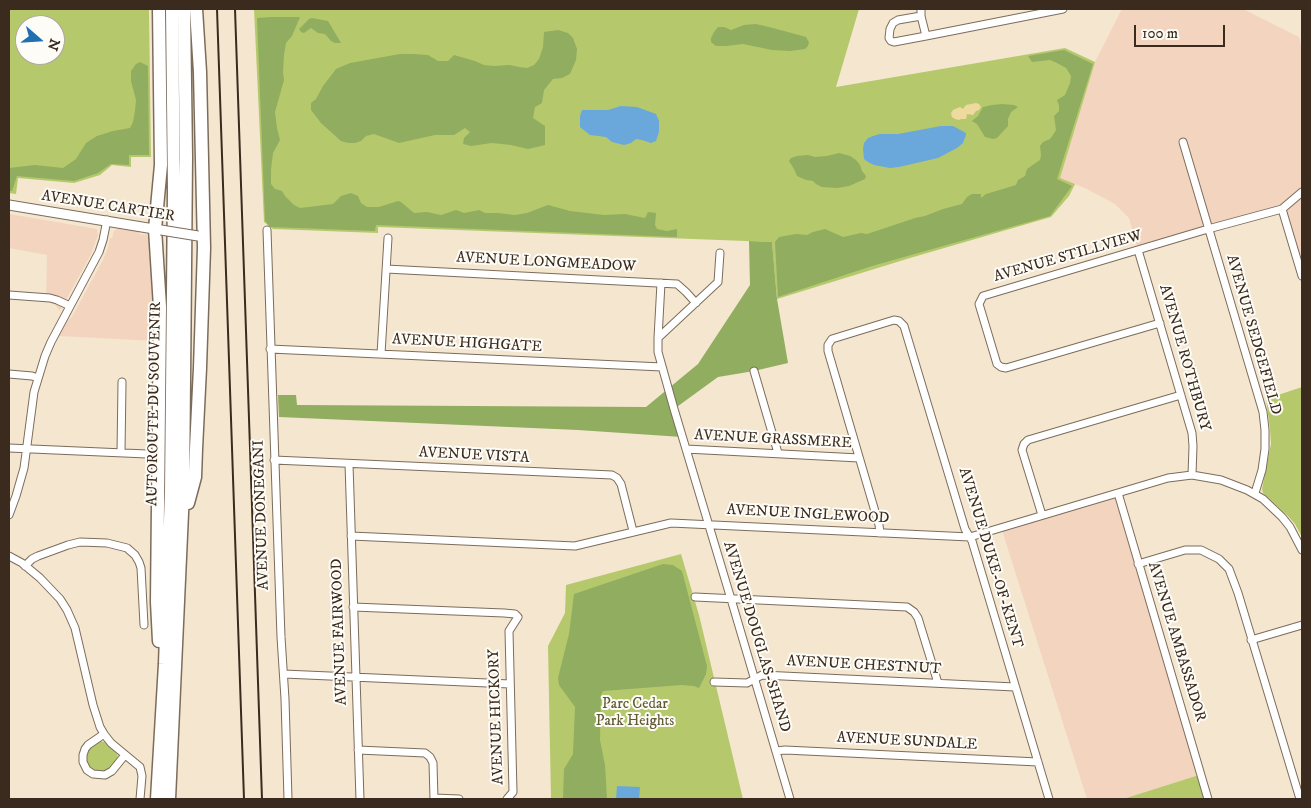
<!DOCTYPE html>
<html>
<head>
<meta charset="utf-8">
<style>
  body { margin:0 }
  #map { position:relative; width:1311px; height:808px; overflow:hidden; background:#f5e6cf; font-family:"IM FELL DW Pica",serif }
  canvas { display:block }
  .frame { position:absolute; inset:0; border:10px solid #3b2a1e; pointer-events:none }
  .north { position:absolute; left:15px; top:15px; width:50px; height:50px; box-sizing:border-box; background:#fdfcf7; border:1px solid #afa8a0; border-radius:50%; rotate:109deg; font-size:14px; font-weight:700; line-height:20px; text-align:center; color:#3b2a1e }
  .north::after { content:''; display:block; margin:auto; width:18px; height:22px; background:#1f6fb2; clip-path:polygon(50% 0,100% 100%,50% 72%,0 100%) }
  .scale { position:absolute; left:1134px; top:25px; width:91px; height:22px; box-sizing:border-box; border:2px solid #3b2a1e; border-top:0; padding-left:6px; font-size:15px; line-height:18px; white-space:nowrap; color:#3b2a1e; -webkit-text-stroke:4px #fdfcf7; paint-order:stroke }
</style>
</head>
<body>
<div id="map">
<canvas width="1311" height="808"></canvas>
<div class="frame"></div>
<div class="north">N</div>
<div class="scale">100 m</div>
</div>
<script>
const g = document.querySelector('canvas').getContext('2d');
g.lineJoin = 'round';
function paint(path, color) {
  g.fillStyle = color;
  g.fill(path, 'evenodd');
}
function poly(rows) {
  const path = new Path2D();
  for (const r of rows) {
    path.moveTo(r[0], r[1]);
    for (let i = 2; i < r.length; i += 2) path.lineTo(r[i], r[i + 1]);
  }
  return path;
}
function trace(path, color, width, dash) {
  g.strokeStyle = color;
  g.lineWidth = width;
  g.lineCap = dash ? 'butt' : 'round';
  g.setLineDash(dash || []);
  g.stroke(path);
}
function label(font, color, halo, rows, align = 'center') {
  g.font = font + ' "IM FELL DW Pica",serif';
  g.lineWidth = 4;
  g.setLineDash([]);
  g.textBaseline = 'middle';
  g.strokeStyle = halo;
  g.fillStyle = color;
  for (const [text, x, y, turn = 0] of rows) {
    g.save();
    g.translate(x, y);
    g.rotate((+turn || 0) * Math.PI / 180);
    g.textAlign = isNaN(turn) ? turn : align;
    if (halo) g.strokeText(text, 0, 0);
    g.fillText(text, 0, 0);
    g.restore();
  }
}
paint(poly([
  [1122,9,1243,9,1299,37,1302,51,1302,272,1282,209,1138,250,1129,218,1115,204,1085,188,1059,178,1095,62],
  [9,214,97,229,98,235,91,254,60,311,55,305,46,301,47,255,9,248],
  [119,228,137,231,137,232,139,232,139,234,145,235,145,233,150,239,156,341,59,336,67,320,72,317,103,260,108,248,110,238,112,238,114,231],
  [1118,493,1199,775,1123,799,1087,799,1001,527]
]), '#f3d4be');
paint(poly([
  [9,9,149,9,151,157,131,157,131,167,112,165,100,175,74,183,18,178,16,194,9,193],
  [25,25,55,25,55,55,25,55],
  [254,9,859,9,836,87,1065,48,1095,62,1060,178,1075,184,1069,196,1051,217,910,258,777,299,772,242,378,227,378,233,273,229,264,222],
  [1302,387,1302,537,1295,524,1287,515,1263,493,1262,489,1271,444,1270,429,1266,399],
  [681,554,699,615,743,799,551,799,548,646,565,613,566,585],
  [99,741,105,742,117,754,118,757,117,760,111,768,105,772,97,773,90,769,86,762,87,751,88,748],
  [1199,775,1207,799,1123,799]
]), '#b5c96c');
paint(poly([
  [271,17,300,17,292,36,286,43,284,55,283,72,284,80,275,112,277,128,280,140,273,153,271,170,271,184,275,189,282,191,285,196,294,205,300,208,333,204,341,196,351,193,358,196,361,203,367,207,379,207,398,201,401,202,414,213,427,212,441,215,456,210,464,213,479,210,485,213,498,213,515,215,527,213,548,205,570,211,604,215,625,214,645,218,648,212,656,213,655,225,657,229,667,231,677,229,677,237,376,225,375,231,270,227,265,221,257,18],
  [312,18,328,21,341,43,335,43,331,41,325,34,318,33,311,28,304,33,301,32,299,29,309,19],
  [756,24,773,28,806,37,809,42,808,46,805,49,790,51,772,50,743,44,726,46,716,46,711,42,711,38,714,32,718,27,724,27,731,30,744,25],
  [558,30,568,33,573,38,577,49,576,60,570,74,562,78,553,79,544,90,542,103,535,107,533,118,545,126,545,145,537,147,528,149,511,145,492,143,471,146,463,144,464,138,470,132,465,128,454,135,435,135,399,143,374,134,366,136,361,141,355,143,348,143,341,141,321,123,311,110,311,103,316,99,323,86,336,69,350,63,400,54,413,54,428,55,438,61,448,61,454,55,475,61,484,65,494,66,510,65,519,67,527,68,534,65,539,59,543,47,544,32],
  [1064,50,1093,64,1057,179,1072,186,1050,216,872,266,778,297,775,242,779,237,796,234,807,235,813,232,825,229,843,237,861,233,867,234,915,218,925,216,943,209,962,204,967,197,972,194,981,194,981,198,986,194,1016,185,1018,180,1025,176,1027,169,1040,160,1041,155,1040,146,1043,142,1050,139,1053,135,1056,130,1054,116,1059,111,1059,105,1057,100,1065,95,1070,83,1071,76,1066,68,1057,63,1050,60,1032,62,1028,56],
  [140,62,148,66,149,155,129,155,129,165,111,164,98,173,74,181,17,176,12,191,9,191,9,168,35,165,63,168,76,159,86,143,97,136,113,131,130,128,133,122,135,111,136,100,131,81,131,71,136,64],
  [1002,104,1014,105,1018,107,1011,112,1008,119,1008,126,997,138,993,139,985,137,977,124,972,121,978,116,983,107,992,105],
  [839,153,850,156,856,160,860,165,862,171,866,176,865,179,849,186,837,188,822,187,816,184,813,181,806,180,797,176,794,169,789,161,791,158,797,156,808,155,815,157,827,156],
  [749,241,772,242,777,299,788,363,754,371,718,377,674,409,682,437,578,430,279,417,278,395,296,395,297,405,646,407,698,364,750,285],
  [663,564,673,565,682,571,707,666,706,674,699,688,694,686,682,685,603,691,601,695,600,740,605,765,607,799,560,799,563,798,564,769,573,754,575,707,559,685,558,678,569,634,574,594]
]), '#90ad60');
paint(poly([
  [976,103,979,104,981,107,979,110,976,111,973,115,967,114,966,119,961,119,959,120,955,119,952,117,951,113,953,110,960,107,963,109,966,105]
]), '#eeda9e');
paint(poly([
  [621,106,637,107,656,114,659,121,659,132,656,141,651,143,642,140,636,139,631,143,624,145,612,142,606,137,590,135,580,127,580,116,582,110,608,110],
  [941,126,953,126,966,133,966,135,963,143,957,148,938,158,899,167,890,168,874,165,868,162,864,159,863,149,864,143,868,138,873,136,880,134,898,134],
  [617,786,640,787,639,799,616,799]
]), '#6aa7db');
const minor = poly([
  [921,9,921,16,926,36,1063,9],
  [921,16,898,20,893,23,890,29,889,38,891,41,894,42,926,36],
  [1183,142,1263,412,1265,430,1265,449,1262,470,1255,493],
  [1282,209,1302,276],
  [267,230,281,637,285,699,288,799],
  [1138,250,1192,433,1193,446,1192,475],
  [720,253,718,282,658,338,658,352,674,409,731,599,790,799],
  [386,269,677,284,686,292,696,303],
  [9,295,50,298,57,300,70,306],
  [1160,323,1006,368,1001,367,997,364,979,304,983,296,1208,229,1282,209,1302,192],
  [658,338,661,283],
  [270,349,662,367],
  [381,354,388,238],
  [754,371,778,453],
  [9,374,32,376,38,378],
  [9,448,147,454],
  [686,449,859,458],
  [121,453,122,382],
  [274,460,612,475,617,478,621,484,633,531],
  [349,464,360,799],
  [1118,493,1208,799],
  [9,515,16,496,24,468,34,392,45,356,51,342,99,252,103,240,107,220],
  [1042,515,1022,450,1024,444,1028,440,1181,395],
  [880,533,879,525,828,351,828,345,832,339,894,320,899,321,904,326,965,529,972,541,1049,799],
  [351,536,575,546,671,523,970,537,1168,478,1192,475,1221,480,1247,490,1263,499,1282,517,1290,527,1302,550],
  [9,556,22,563,40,578,60,599,67,610,75,628,93,705,100,727,104,734,111,743,140,767,142,776,140,799],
  [1138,564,1185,550,1201,550,1219,559,1229,569,1238,593,1300,799],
  [25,566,32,559,38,556,68,545,80,542,107,543,127,548,135,555,139,562,141,568,144,625],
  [695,597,907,607,914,612,918,618,938,683],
  [353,607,504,613,515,614,518,617,509,631,513,792,507,799],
  [1251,640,1302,625],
  [284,674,510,684],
  [714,682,747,683,762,675,1015,687],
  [104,734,88,745,85,749,83,755,83,762,87,770,93,774,105,775,112,771,125,755],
  [358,750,425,753,430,757,433,763,434,799],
  [776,751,785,750,1038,762],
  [434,798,459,799]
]);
const tertiary = poly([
  [9,205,160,230]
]);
const motorway = poly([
  [188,503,195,477,196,449,200,368,204,248,200,72,196,9],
  [159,641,157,602,160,307,155,229,161,165,159,9],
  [157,799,165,664,171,492,174,192,172,9],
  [169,799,183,491,186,157,184,9]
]);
trace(minor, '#7c6c5c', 9);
trace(tertiary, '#7c6c5c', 11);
trace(motorway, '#7c6c5c', 15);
trace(minor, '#fff', 7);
trace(tertiary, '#fff', 9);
trace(motorway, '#fff', 12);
trace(poly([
  [217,9,244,799],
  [235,9,262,799]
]), '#3b2a1e', 2);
const tertiaryBridge = poly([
  [161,230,198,236]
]);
trace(tertiaryBridge, '#7c6c5c', 11, []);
trace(tertiaryBridge, '#fff', 9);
label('15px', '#3b2a1e', '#fdfcf7', [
  ["AVENUE CARTIER",108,207,9],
  ["AVENUE STILLVIEW",1068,257,-16],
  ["AVENUE LONGMEADOW",546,263,3],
  ["AVENUE SEDGEFIELD",1253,335,74],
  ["AVENUE HIGHGATE",467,344,3],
  ["AVENUE ROTHBURY",1184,358,74],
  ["AUTOROUTE DU SOUVENIR",155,404,-89],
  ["AVENUE GRASSMERE",773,440,3],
  ["AVENUE VISTA",474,456,3],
  ["AVENUE DONEGANI",262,515,-92],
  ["AVENUE INGLEWOOD",808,515,3],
  ["AVENUE DUKE-OF-KENT",990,558,73],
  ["AVENUE FAIRWOOD",340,632,-92],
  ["AVENUE DOUGLAS-SHAND",756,637,73],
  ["AVENUE AMBASSADOR",1176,642,73],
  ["AVENUE CHESTNUT",864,666,3],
  ["AVENUE HICKORY",497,717,-92],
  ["AVENUE SUNDALE",907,742,3]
]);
label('15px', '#605a35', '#fdfcf7', [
  ["Parc Cedar",635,705],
  ["Park Heights",635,722]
]);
</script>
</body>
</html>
